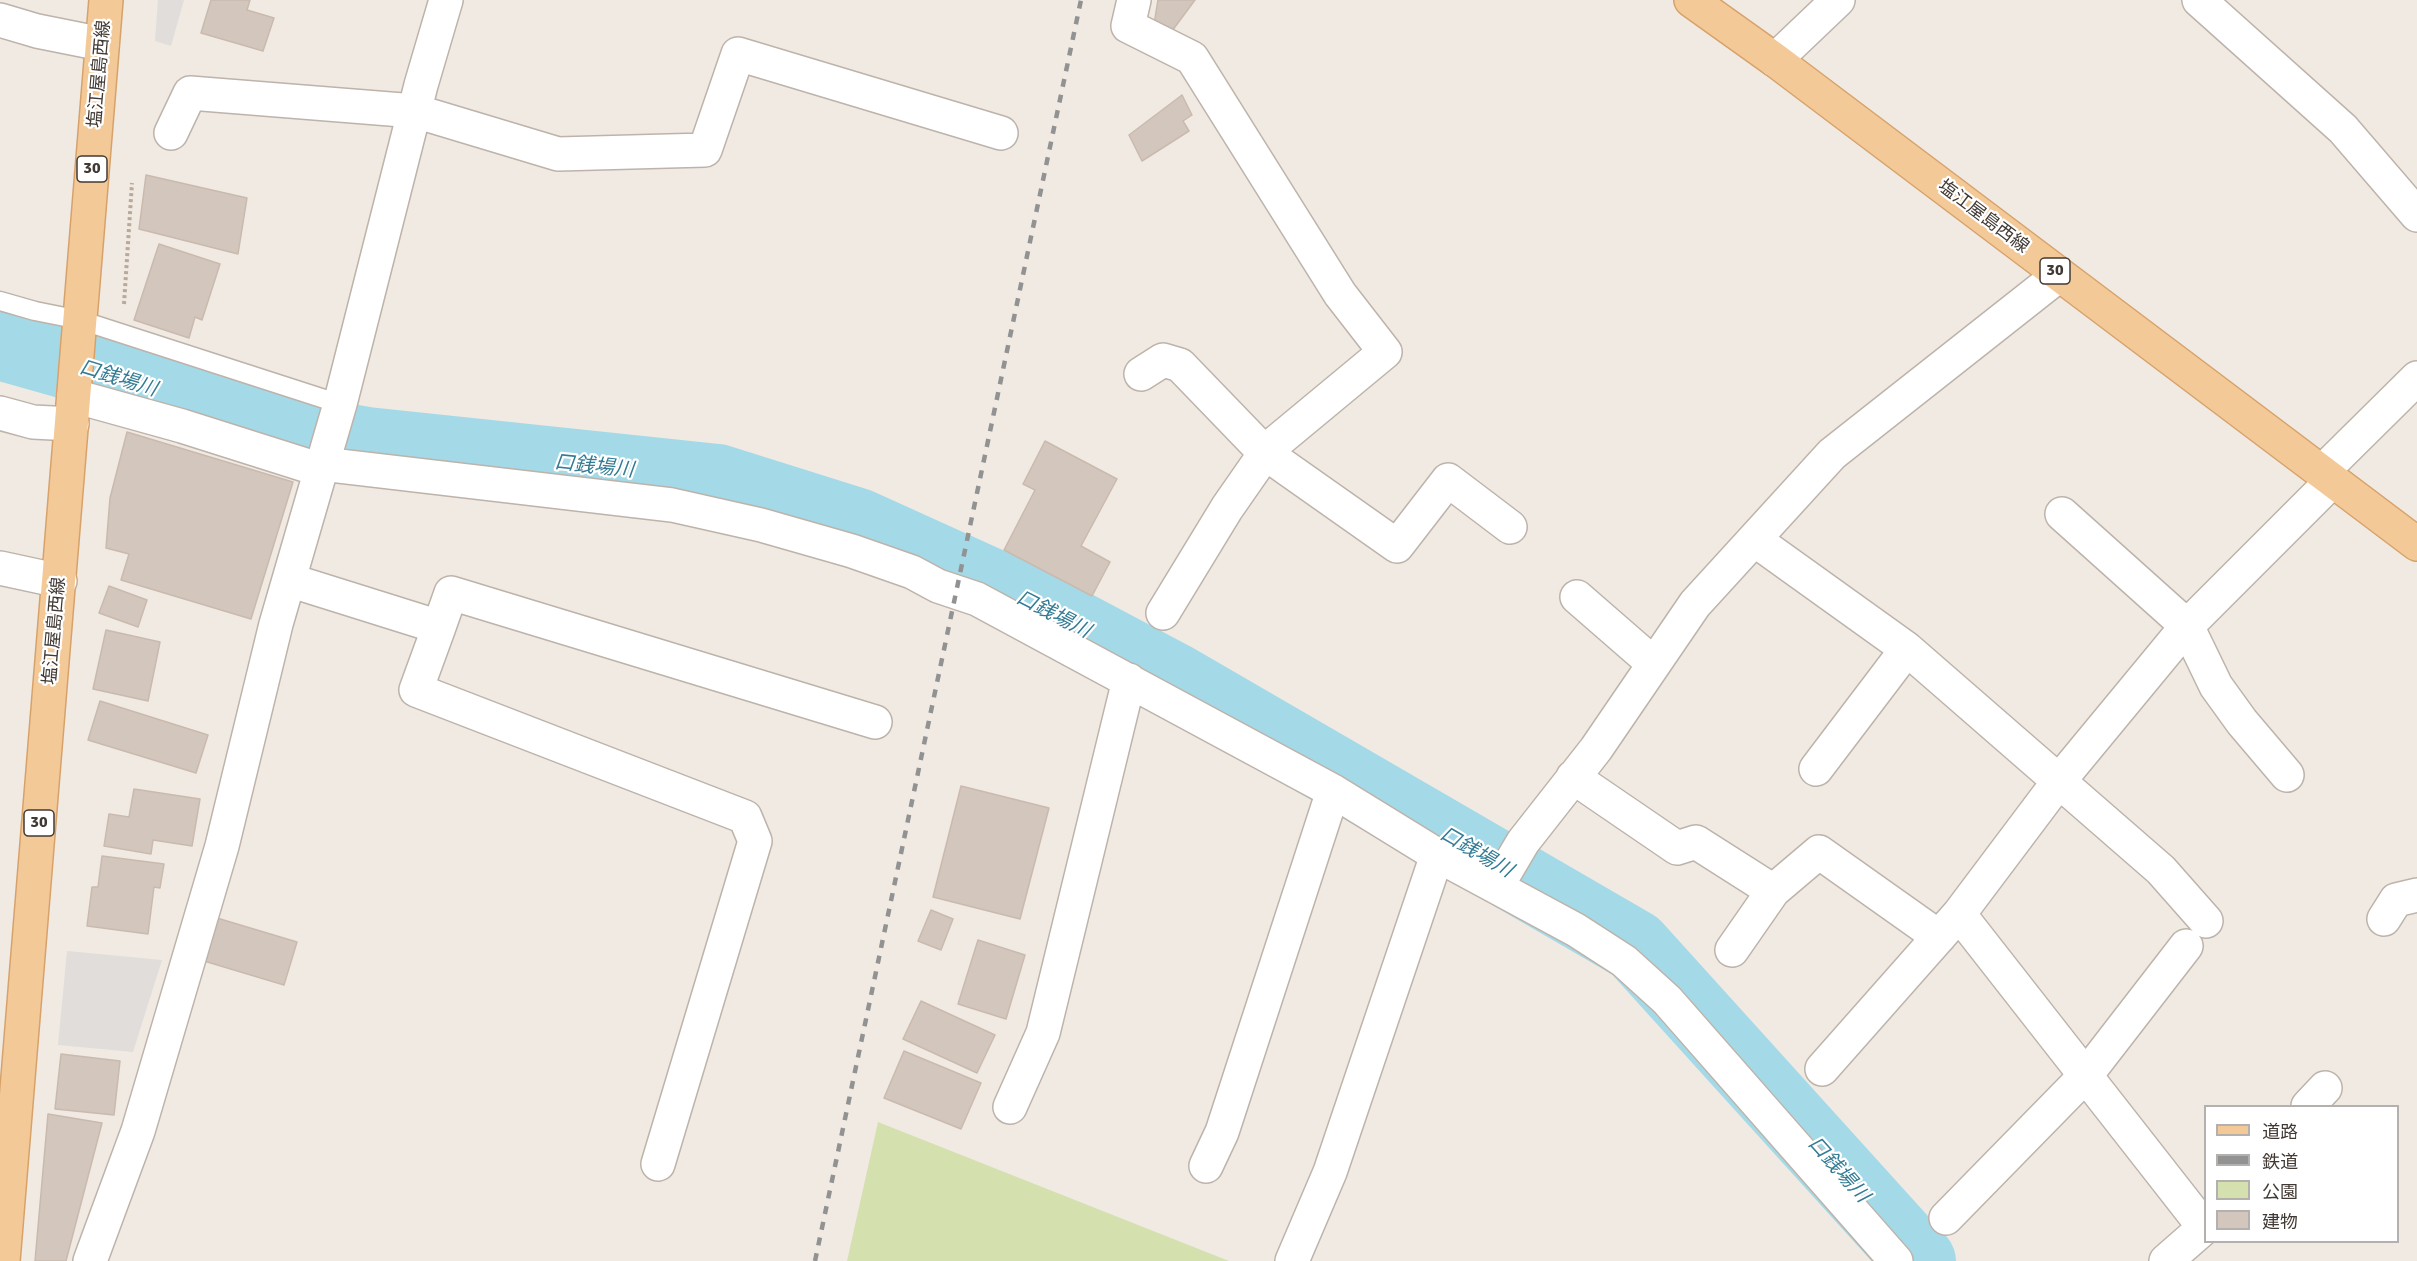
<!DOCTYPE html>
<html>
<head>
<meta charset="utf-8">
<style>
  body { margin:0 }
  #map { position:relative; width:2417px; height:1261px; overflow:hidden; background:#f0eae3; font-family:Signika,"Noto Sans JP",sans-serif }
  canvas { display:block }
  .legend { position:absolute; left:2204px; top:1105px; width:195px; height:138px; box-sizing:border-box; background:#fff; border:2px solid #b3b0ae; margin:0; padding:8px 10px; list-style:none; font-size:18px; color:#413934 }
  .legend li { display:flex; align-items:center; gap:12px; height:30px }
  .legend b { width:30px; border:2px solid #b3b0ae }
</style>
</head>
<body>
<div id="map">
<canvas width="2417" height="1261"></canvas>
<ul class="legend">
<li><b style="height:8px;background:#f4c998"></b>道路</li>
<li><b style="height:8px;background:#929292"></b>鉄道</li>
<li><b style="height:16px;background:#d4e1af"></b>公園</li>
<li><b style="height:16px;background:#d3c6bd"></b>建物</li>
</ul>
</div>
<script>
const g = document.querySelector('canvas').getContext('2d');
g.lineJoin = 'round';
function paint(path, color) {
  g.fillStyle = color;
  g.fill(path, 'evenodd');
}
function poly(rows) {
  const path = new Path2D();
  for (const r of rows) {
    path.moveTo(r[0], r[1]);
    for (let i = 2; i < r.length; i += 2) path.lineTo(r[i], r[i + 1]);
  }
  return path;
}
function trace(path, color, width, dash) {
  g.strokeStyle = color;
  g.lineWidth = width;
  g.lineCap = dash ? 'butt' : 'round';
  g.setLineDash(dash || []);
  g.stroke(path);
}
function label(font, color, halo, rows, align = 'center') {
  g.font = font + ' Signika,"Noto Sans JP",sans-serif';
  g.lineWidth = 4.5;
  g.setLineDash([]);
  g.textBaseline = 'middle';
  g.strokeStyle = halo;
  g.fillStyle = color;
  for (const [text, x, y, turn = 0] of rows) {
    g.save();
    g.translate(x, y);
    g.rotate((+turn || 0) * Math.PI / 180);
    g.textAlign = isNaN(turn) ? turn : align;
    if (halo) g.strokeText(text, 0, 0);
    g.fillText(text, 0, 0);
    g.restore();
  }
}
paint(poly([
  [878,1122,1229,1261,847,1261]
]), '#d4e1af');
paint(poly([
  [158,0,184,0,171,46,155,41],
  [67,951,162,960,133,1052,58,1045]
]), '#e1dddb');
trace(poly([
  [0,344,130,381,286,429,367,443,718,480,858,524,1028,601,1173,678,1635,946,1920,1261]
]), '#a4d9e8', 72);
const building = poly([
  [211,0,250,0,247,10,274,18,263,51,201,33,211,0],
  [1158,0,1195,0,1172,31,1154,24,1158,0],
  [1182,95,1192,115,1183,121,1189,131,1142,161,1129,135,1182,95],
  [146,175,247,198,238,254,139,229,146,175],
  [159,244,220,264,202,320,195,317,189,338,134,320,159,244],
  [127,432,293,482,251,619,121,580,129,554,106,548,110,498,127,432],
  [1045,441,1117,479,1081,546,1110,562,1092,596,1004,550,1035,490,1023,484,1045,441],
  [109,586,147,600,138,627,99,613,109,586],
  [106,630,160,642,148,701,93,689,106,630],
  [100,701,208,735,196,773,88,740,100,701],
  [961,786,1049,808,1020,919,933,897,961,786],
  [134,789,200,799,192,846,153,840,151,854,104,846,109,814,129,817,134,789],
  [102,856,164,864,160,888,154,887,148,934,87,926,92,887,98,887,102,856],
  [931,910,953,919,941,950,918,941,931,910],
  [217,918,297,942,284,985,204,961,217,918],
  [978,940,1025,955,1006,1019,958,1004,978,940],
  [921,1001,995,1035,977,1073,903,1039,921,1001],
  [904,1051,981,1083,961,1129,884,1098,904,1051],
  [61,1054,120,1061,114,1115,55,1109,61,1054],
  [48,1114,102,1123,66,1261,35,1261,48,1114]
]);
paint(building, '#d3c6bd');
trace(building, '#cabaae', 1.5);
const lane = poly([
  [0,301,35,311,80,320,340,404]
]);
const street = poly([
  [1134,0,1128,26,1192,58,1340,294,1385,352,1268,449,1227,508,1163,613],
  [2199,0,2343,129,2417,215],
  [0,20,37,31,102,44],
  [1775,60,1838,0],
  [171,133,190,93,415,111,558,154,705,150,738,54,1001,133],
  [1141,374,1163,360,1180,365,1265,453,1397,546,1448,480,1510,527],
  [74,396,182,426,321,470],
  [0,413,33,422,72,424],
  [322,464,672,505,761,525,852,551,912,572,938,586,977,599,1333,791,1437,855,1576,930,1624,961,1667,1000,1896,1261],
  [2322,472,2417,378],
  [2062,514,2187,626,2216,686,2242,722,2287,775],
  [1755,540,1907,649,2161,870,2206,921],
  [0,568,60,581],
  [289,580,439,627,451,593,875,722],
  [1577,597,1654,664],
  [439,627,416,690,745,817,755,841,658,1164],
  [1816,769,1907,649],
  [1573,777,1677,848,1696,842,1773,891],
  [1497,886,1523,842,1596,749,1695,604,1832,454,2059,275],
  [1959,914,2204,1227],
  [2384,919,2396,900,2417,895],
  [1732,950,1773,891,1819,852,1939,937],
  [1822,1069,1959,914,2059,781,2187,626,2333,480],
  [2308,1106,2325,1088],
  [1010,1107,1043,1033,1129,680],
  [1206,1166,1222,1132,1333,791],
  [1946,1218,2087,1074,2186,946],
  [90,1261,138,1131,222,846,276,624,340,404,421,85,446,0],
  [1292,1261,1330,1172,1437,855],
  [2166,1261,2206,1226]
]);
const primary = poly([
  [1691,0,1775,60,2417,544],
  [3,1261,106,0]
]);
trace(lane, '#bdb3aa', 21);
trace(street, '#bdb3aa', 36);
trace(primary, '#d7a26a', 36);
trace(poly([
  [124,304,132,183]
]), '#baa999', 4, [3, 3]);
trace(lane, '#fff', 18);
trace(street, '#fff', 33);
trace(primary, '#f4c998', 33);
trace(poly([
  [815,1261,1081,0]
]), '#929292', 4.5, [8, 8]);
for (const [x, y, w] of [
  [92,169,30],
  [2055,271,30],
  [39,823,30]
]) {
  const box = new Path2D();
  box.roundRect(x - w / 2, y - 13, w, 26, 4.5);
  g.fillStyle = '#fff';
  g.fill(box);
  trace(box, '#413934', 1.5);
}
label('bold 16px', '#413934', null, [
  ["30",92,169],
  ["30",2055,271],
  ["30",39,823]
]);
label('18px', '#413934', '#fff', [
  ["塩江屋島西線",100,74,-85],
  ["塩江屋島西線",1983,217,37],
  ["塩江屋島西線",55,631,-85]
]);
label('italic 20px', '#347c94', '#fff', [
  ["口銭場川",118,379,17],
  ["口銭場川",594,467,6],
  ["口銭場川",1053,615,27],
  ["口銭場川",1476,853,30],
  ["口銭場川",1838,1170,48]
]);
</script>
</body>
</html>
